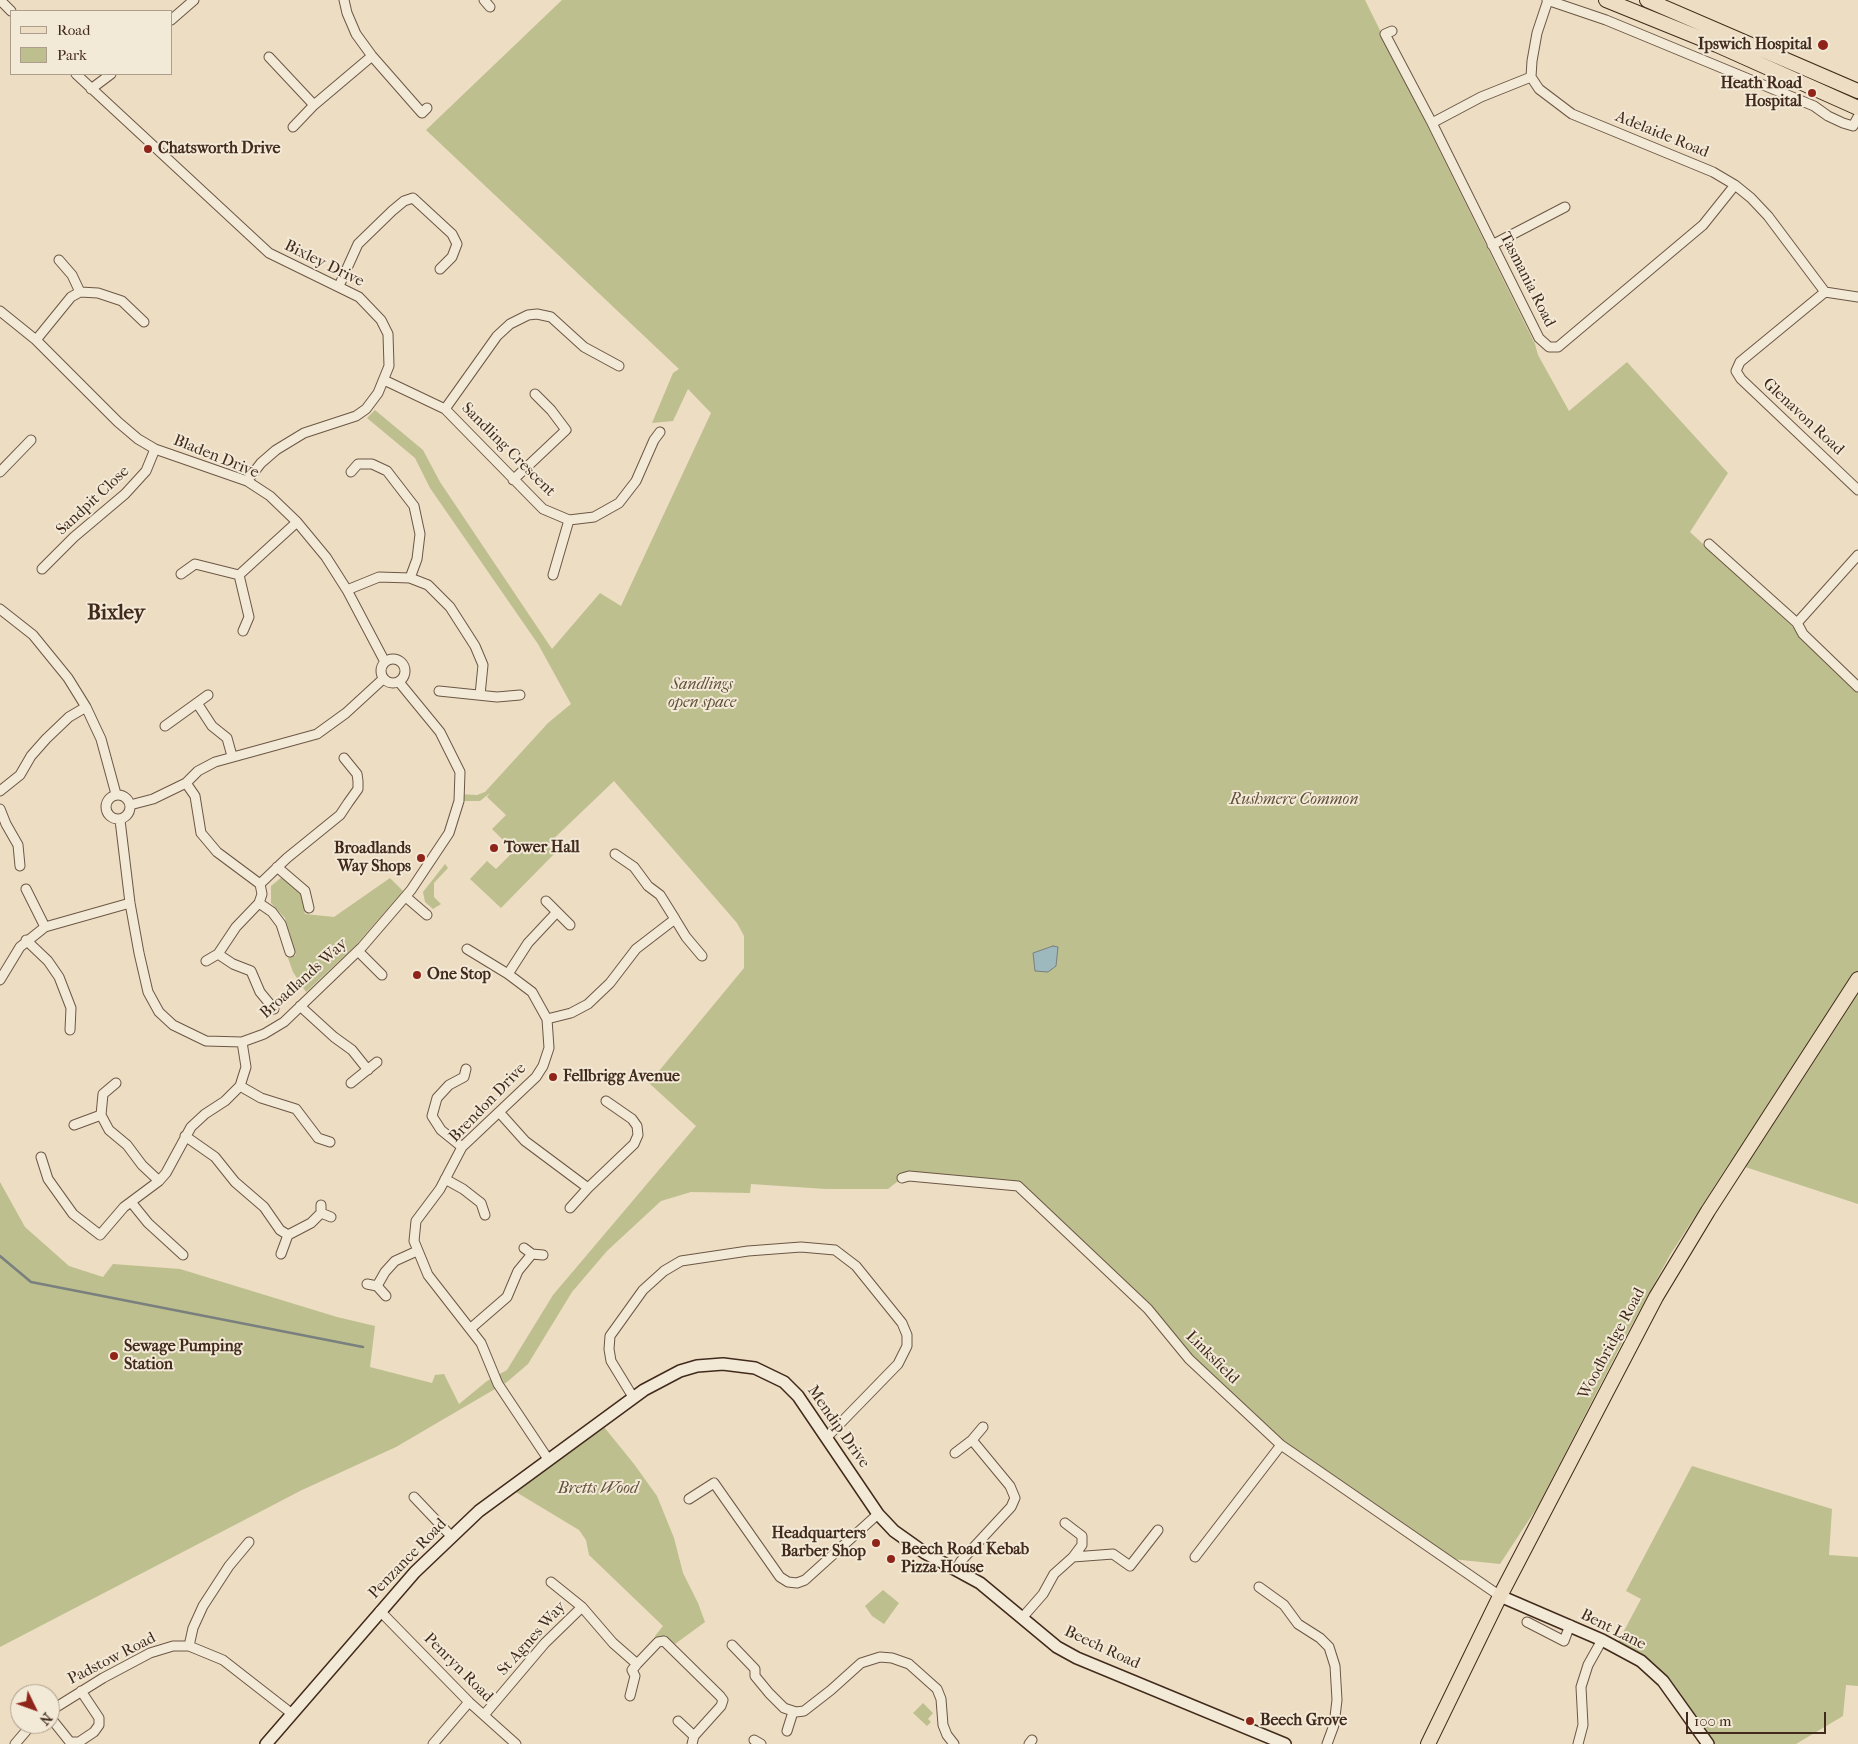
<!DOCTYPE html>
<html>
<head>
<meta charset="utf-8">
<style>
  body { margin:0 }
  #map { position:relative; width:1858px; height:1744px; overflow:hidden; background:#edddc2; font-family:"IM FELL French Canon",serif }
  canvas { display:block }
  .legend { position:absolute; left:10px; top:10px; width:162px; height:65px; box-sizing:border-box; background:#f3e9d7; border:1px solid #ac9d8c; margin:0; padding:6px 9px; list-style:none; font-size:15px; color:#412a1b }
  .legend li { display:flex; align-items:center; gap:10px; height:25px }
  .legend b { width:25px; border:1px solid #ac9d8c }
  .north { position:absolute; left:10px; top:1684px; width:50px; height:50px; box-sizing:border-box; background:#f3e9d7; border:1px solid #ac9d8c; border-radius:50%; rotate:132deg; font-size:14px; font-weight:700; line-height:20px; text-align:center; color:#412a1b }
  .north::after { content:''; display:block; margin:auto; width:18px; height:22px; background:#8f2418; clip-path:polygon(50% 0,100% 100%,50% 72%,0 100%) }
  .scale { position:absolute; left:1686px; top:1712px; width:140px; height:22px; box-sizing:border-box; border:2px solid #412a1b; border-top:0; padding-left:6px; font-size:15px; line-height:18px; white-space:nowrap; color:#412a1b; -webkit-text-stroke:4px #f3e9d7; paint-order:stroke }
</style>
</head>
<body>
<div id="map">
<canvas width="1858" height="1744"></canvas>
<ul class="legend">
<li><b style="height:6px;background:#edddc2"></b>Road</li>
<li><b style="height:14px;background:#bdbf8f"></b>Park</li>
</ul>
<div class="north">N</div>
<div class="scale">100 m</div>
</div>
<script>
const g = document.querySelector('canvas').getContext('2d');
g.lineJoin = 'round';
function paint(path, color) {
  g.fillStyle = color;
  g.fill(path, 'evenodd');
}
function poly(rows) {
  const path = new Path2D();
  for (const r of rows) {
    if (r.length === 3) {
      path.moveTo(r[0] + r[2], r[1]);
      path.arc(r[0], r[1], r[2], 0, 2 * Math.PI);
      continue;
    }
    path.moveTo(r[0], r[1]);
    for (let i = 2; i < r.length; i += 2) path.lineTo(r[i], r[i + 1]);
  }
  return path;
}
function trace(path, color, width, dash) {
  g.strokeStyle = color;
  g.lineWidth = width;
  g.lineCap = dash ? 'butt' : 'round';
  g.setLineDash(dash || []);
  g.stroke(path);
}
function label(font, color, halo, rows, align = 'center') {
  g.font = font + ' "IM FELL French Canon",serif';
  g.lineWidth = 4;
  g.setLineDash([]);
  g.textBaseline = 'middle';
  g.strokeStyle = halo;
  g.fillStyle = color;
  for (const [text, x, y, turn = 0] of rows) {
    g.save();
    g.translate(x, y);
    g.rotate((+turn || 0) * Math.PI / 180);
    g.textAlign = isNaN(turn) ? turn : align;
    if (halo) g.strokeText(text, 0, 0);
    g.fillText(text, 0, 0);
    g.restore();
  }
}
paint(poly([
  [562,0,1365,0,1535,344,1538,355,1569,411,1627,362,1728,473,1690,532,1858,687,1858,1204,1730,1162,1670,1255,1623,1341,1538,1506,1500,1564,1452,1559,1281,1445,1190,1359,1148,1309,1018,1187,902,1178,888,1189,826,1189,751,1184,750,1193,691,1192,661,1201,607,1251,572,1292,528,1364,507,1382,396,1447,302,1490,0,1647,0,1182,25,1227,69,1266,103,1277,113,1264,180,1269,337,1317,375,1326,370,1367,432,1383,435,1375,444,1374,459,1404,487,1381,507,1370,553,1295,696,1126,649,1083,744,968,744,936,737,923,614,781,547,845,555,853,501,908,470,879,487,861,496,869,514,851,492,829,506,815,487,797,490,793,480,801,459,801,459,794,477,795,485,792,548,723,571,704,538,644,430,488,415,458,367,418,375,410,423,450,440,482,552,649,600,593,621,606,711,413,688,389,673,421,652,423,673,373,679,369,426,130],
  [445,864,448,868,434,883,434,897,441,904,433,909,425,902,423,892],
  [282,877,301,893,305,914,334,917,390,878,403,891,356,945,306,992,293,972,288,958,296,955,285,918,271,903,271,886],
  [604,1427,634,1464,657,1496,674,1538,683,1573,698,1603,705,1622,675,1644,665,1636,656,1637,655,1636,663,1626,589,1555,586,1540,579,1530,516,1492],
  [1692,1466,1832,1509,1829,1555,1858,1557,1858,1686,1846,1685,1843,1716,1796,1744,1712,1744,1697,1722,1617,1644,1641,1599,1626,1591],
  [883,1590,899,1603,884,1624,872,1616,865,1606],
  [923,1703,933,1713,928,1719,931,1722,927,1726,913,1713]
]), '#bdbf8f');
const water = poly([
  [1053,946,1058,947,1056,966,1048,972,1035,971,1033,953,1053,946]
]);
paint(water, '#9eb9be');
trace(water, '#79807d', 1);
trace(poly([
  [0,1256,31,1282,363,1347]
]), '#79807d', 2.5);
const street = poly([
  [0,0,11,11],
  [344,0,347,13,356,34,372,56,422,113,427,108],
  [484,0,490,7],
  [1547,0,1606,20,1814,106,1828,116,1843,123,1853,126,1858,117],
  [1548,0,1537,33,1532,61,1531,77,1539,89,1572,114,1713,172,1735,185,1751,198,1768,216,1825,292],
  [171,20,194,0],
  [1392,31,1385,34,1432,123,1539,338,1549,347,1558,347,1703,225,1735,185],
  [269,57,314,105],
  [76,74,269,253,359,297,381,320,388,334,389,366,378,393,366,409,356,416,304,433,276,450,261,463,247,481],
  [91,89,111,74],
  [1432,123,1481,97,1531,77],
  [293,127,314,105,372,56],
  [1492,245,1565,207],
  [59,260,72,275,80,292,98,293,122,301,144,322],
  [339,286,358,244,392,211,404,201,413,198,452,234,457,244,452,257,440,269],
  [1858,297,1825,292,1740,362,1736,371,1741,379,1858,490],
  [0,311,36,340,118,422,138,439,155,449,247,481,270,496,297,522,326,557,347,590,385,662],
  [36,340,71,297,80,292],
  [384,380,445,409,543,509,569,520,594,517,619,503,636,481,654,440,660,432],
  [445,409,497,336,510,324,528,315,537,314,551,317,584,347,619,366],
  [0,472,31,440],
  [351,472,358,464,372,464,387,471,414,506,420,534,417,559,410,578],
  [513,480,566,430,551,410,535,394],
  [1709,544,1797,623,1803,634,1858,687],
  [42,569,74,537,125,494,146,471,155,449],
  [181,574,195,564,239,575],
  [239,575,297,522],
  [239,575,249,617,243,631],
  [553,575,569,520],
  [347,590,379,577,410,578,428,585,450,607,475,646,483,665,480,695],
  [0,609,33,635,68,678,86,707,101,739,116,794],
  [1797,623,1858,555],
  [393,671,12],
  [439,691,497,697,520,695],
  [197,703,212,726,227,738,232,756],
  [165,726,208,695],
  [186,783,195,796,201,833,217,852,260,884,287,858,340,815,348,803,358,789,358,781,357,774,344,758],
  [0,791,20,775,31,756,46,739,69,717,86,707],
  [118,807,12],
  [130,805,153,799,186,783,198,771,215,762,317,734,346,713,383,679],
  [0,809,6,824,18,845,20,866],
  [120,820,130,903,139,953,148,992,159,1012,173,1025,206,1041,242,1042,264,1034,284,1022,362,947,411,890,449,833,459,801,460,772,440,732,399,682],
  [277,867,305,891,309,908],
  [26,889,45,927],
  [406,897,427,915],
  [546,901,570,925],
  [259,903,272,912,281,924,290,952],
  [675,919,686,937,702,956],
  [26,940,48,961,59,977,71,1008,70,1030],
  [467,949,508,974,532,992,547,1019,549,1048,543,1066,536,1077,462,1147,440,1189,416,1221,414,1241,428,1275,481,1343,498,1384,548,1459],
  [358,951,382,975],
  [218,954,233,964,251,971,260,992,274,1009],
  [206,961,218,954,236,927,259,903,262,894,260,884],
  [508,974,528,943,557,912],
  [0,980,20,947,45,927,130,903],
  [300,1006,334,1037,352,1050,368,1070],
  [547,1019,571,1013,588,1004,610,983,636,949,675,919,660,895,648,886,634,867,615,854],
  [116,1083,103,1094,101,1115,109,1130,127,1145,142,1165,159,1181],
  [351,1083,377,1062],
  [240,1086,261,1098,296,1109,318,1138],
  [499,1112,525,1141,588,1188,634,1144,638,1135,637,1126,632,1119,606,1101],
  [74,1125,101,1115],
  [185,1136,215,1157,235,1182,264,1207,280,1230,288,1235,311,1223,321,1213],
  [318,1138,330,1142],
  [462,1147,441,1130,432,1116,437,1098,449,1085,464,1077,466,1069],
  [41,1157,48,1179,73,1214,100,1235,124,1207,159,1181,166,1173,191,1127,205,1114,225,1101,240,1086,246,1067,242,1042],
  [902,1178,909,1176,1018,1186,1148,1309,1189,1359,1281,1445,1500,1596],
  [445,1179,463,1189,481,1203,485,1215],
  [131,1202,148,1223,183,1255],
  [321,1205,321,1213,331,1217],
  [570,1208,588,1188],
  [524,1248,532,1254,543,1255],
  [281,1254,288,1235],
  [367,1284,377,1286,386,1296],
  [377,1286,385,1272,395,1261,417,1251],
  [470,1329,507,1297,518,1271,532,1254],
  [633,1397,611,1361,609,1349,610,1336,643,1290,664,1271,681,1261,748,1251,801,1247,835,1250,856,1266,902,1323,907,1335,907,1346,898,1364,826,1438],
  [955,1453,972,1440],
  [414,1497,451,1536],
  [689,1499,714,1483,780,1577,788,1582,797,1583,805,1580,878,1514],
  [1065,1523,1082,1536,1082,1545,1073,1557],
  [1195,1557,1281,1445],
  [956,1569,961,1561,1011,1507,1015,1498,1010,1486,972,1440,983,1427],
  [551,1582,582,1607],
  [1259,1587,1284,1605,1298,1624,1320,1638,1329,1647,1335,1666,1337,1700,1334,1725,1327,1744],
  [380,1611,469,1702,516,1744],
  [1022,1618,1043,1594,1054,1574,1073,1557,1113,1554,1130,1566,1158,1530],
  [1527,1622,1564,1641,1570,1625],
  [732,1645,755,1669,755,1676,769,1693,784,1708,796,1712,804,1711,831,1690,861,1663,880,1657,892,1658,909,1664,937,1689,941,1699,943,1725,947,1735,954,1744],
  [189,1646,193,1628,203,1606,229,1566,249,1542],
  [630,1696,635,1676,632,1670,637,1664],
  [50,1711,103,1678,150,1653,173,1646,189,1646,223,1660,291,1713],
  [484,1715,545,1643,582,1607,613,1643,637,1664,658,1642,664,1641,720,1696,723,1700,721,1706,694,1736,692,1744],
  [50,1717,70,1742,79,1742,94,1732,99,1725,99,1718,81,1691],
  [678,1721,694,1736],
  [787,1731,793,1712],
  [754,1740,761,1744],
  [15,1744,32,1724],
  [433,1744,469,1702],
  [1029,1744,1032,1740],
  [1578,1744,1583,1725,1581,1687,1588,1665,1602,1640]
]);
const secondary = poly([
  [1500,1596,1602,1640,1641,1661,1663,1681,1708,1744],
  [266,1744,415,1572,479,1511,644,1390,680,1371,697,1366,723,1364,755,1368,784,1382,798,1396,878,1514,894,1531,925,1553,980,1583,1057,1647,1077,1658,1285,1744]
]);
const primary = poly([
  [1606,0,1717,45,1858,108],
  [1647,0,1858,91],
  [1428,1744,1500,1596,1656,1297,1708,1211,1858,979]
]);
trace(street, '#6c5745', 11);
trace(secondary, '#412a1b', 14);
trace(primary, '#412a1b', 16);
trace(street, '#f3e9d7', 9);
trace(secondary, '#f3e9d7', 11);
trace(primary, '#edddc2', 14);
for (const [x, y, r, color] of [
  [1823,45,6,"#8f2418"],
  [1812,93,5,"#8f2418"],
  [148,149,5,"#8f2418"],
  [494,848,5,"#8f2418"],
  [421,858,5,"#8f2418"],
  [417,975,5,"#8f2418"],
  [553,1077,5,"#8f2418"],
  [114,1356,5,"#8f2418"],
  [876,1543,5,"#8f2418"],
  [891,1559,5,"#8f2418"],
  [1250,1721,5,"#8f2418"]
]) {
  const dot = new Path2D();
  dot.arc(x, y, r, 0, 2 * Math.PI);
  g.fillStyle = color;
  g.fill(dot);
  trace(dot, '#f3e9d7', 2);
}
label('bold 16px', '#412a1b', '#f3e9d7', [
  ["Ipswich Hospital",1812,45,"right"],
  ["Heath Road",1802,84,"right"],
  ["Hospital",1802,102,"right"],
  ["Chatsworth Drive",158,149],
  ["Tower Hall",504,848],
  ["Broadlands",411,849,"right"],
  ["Way Shops",411,867,"right"],
  ["One Stop",427,975],
  ["Fellbrigg Avenue",563,1077],
  ["Sewage Pumping",124,1347],
  ["Station",124,1365],
  ["Headquarters",866,1534,"right"],
  ["Barber Shop",866,1552,"right"],
  ["Beech Road Kebab",901,1550],
  ["Pizza House",901,1568],
  ["Beech Grove",1260,1721]
], 'left');
label('16px', '#412a1b', '#f3e9d7', [
  ["Adelaide Road",1662,135,22],
  ["Bixley Drive",324,264,26],
  ["Tasmania Road",1527,280,63],
  ["Glenavon Road",1803,417,43],
  ["Sandling Crescent",508,450,45],
  ["Bladen Drive",216,457,22],
  ["Sandpit Close",93,501,-43],
  ["Broadlands Way",304,979,-42],
  ["Brendon Drive",488,1103,-46],
  ["Woodbridge Road",1612,1344,-62],
  ["Linksfield",1212,1358,45],
  ["Mendip Drive",838,1427,55],
  ["Penzance Road",408,1559,-46],
  ["Bent Lane",1613,1630,27],
  ["St Agnes Way",532,1639,-48],
  ["Beech Road",1102,1648,25],
  ["Padstow Road",112,1659,-27],
  ["Penryn Road",458,1668,45]
]);
label('italic 16px', '#604f38', '#f3e9d7', [
  ["Sandlings",702,685],
  ["open space",702,703],
  ["Rushmere Common",1294,800],
  ["Bretts Wood",598,1489]
]);
label('bold 21px', '#412a1b', '#f3e9d7', [
  ["Bixley",116,614]
]);
</script>
</body>
</html>
